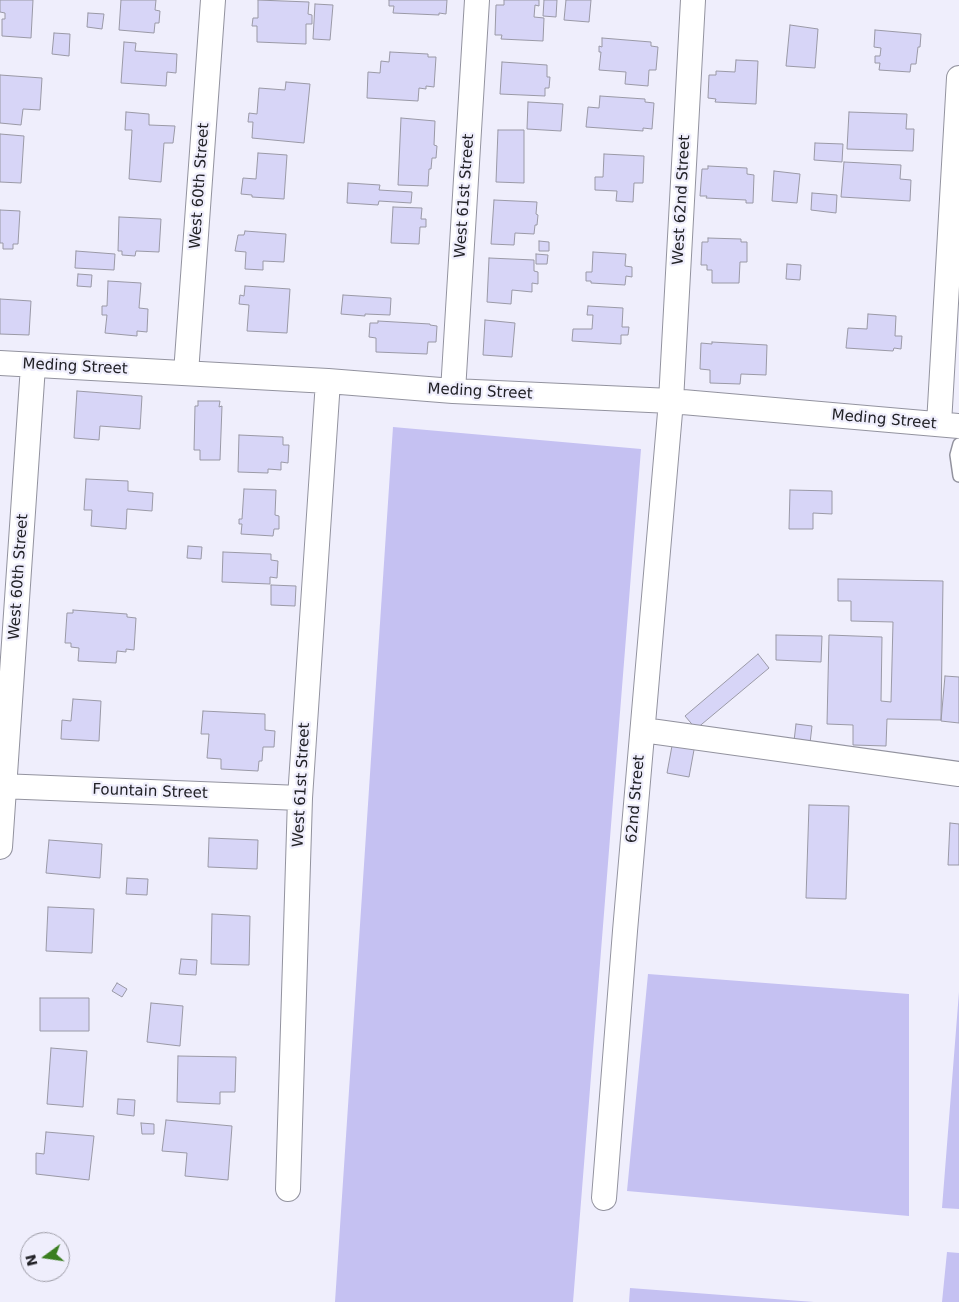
<!DOCTYPE html>
<html>
<head>
<meta charset="utf-8">
<style>
  body { margin:0 }
  #map { position:relative; width:959px; height:1302px; overflow:hidden; background:#efeefc; font-family:"DejaVu Sans",sans-serif }
  canvas { display:block }
  .north { position:absolute; left:20px; top:1232px; width:50px; height:50px; box-sizing:border-box; background:#efeefc; border:1px solid #9d9ca6; border-radius:50%; rotate:256deg; font-size:14px; font-weight:700; line-height:20px; text-align:center; color:#212126 }
  .north::after { content:''; display:block; margin:auto; width:18px; height:22px; background:#3a7e20; clip-path:polygon(50% 0,100% 100%,50% 72%,0 100%) }
</style>
</head>
<body>
<div id="map">
<canvas width="959" height="1302"></canvas>
<div class="north">N</div>
</div>
<script>
const g = document.querySelector('canvas').getContext('2d');
g.lineJoin = 'round';
function paint(path, color) {
  g.fillStyle = color;
  g.fill(path, 'evenodd');
}
function poly(rows) {
  const path = new Path2D();
  for (const r of rows) {
    path.moveTo(r[0], r[1]);
    for (let i = 2; i < r.length; i += 2) path.lineTo(r[i], r[i + 1]);
  }
  return path;
}
function trace(path, color, width, dash) {
  g.strokeStyle = color;
  g.lineWidth = width;
  g.lineCap = dash ? 'butt' : 'round';
  g.setLineDash(dash || []);
  g.stroke(path);
}
function label(font, color, halo, rows, align = 'center') {
  g.font = font + ' "DejaVu Sans",sans-serif';
  g.lineWidth = 4.5;
  g.setLineDash([]);
  g.textBaseline = 'middle';
  g.strokeStyle = halo;
  g.fillStyle = color;
  for (const [text, x, y, turn = 0] of rows) {
    g.save();
    g.translate(x, y);
    g.rotate((+turn || 0) * Math.PI / 180);
    g.textAlign = isNaN(turn) ? turn : align;
    if (halo) g.strokeText(text, 0, 0);
    g.fillText(text, 0, 0);
    g.restore();
  }
}
paint(poly([
  [393,427,641,449,573,1302,335,1302],
  [648,974,909,994,909,1216,627,1191],
  [959,992,959,1209,942,1208],
  [947,1252,959,1253,959,1302,942,1302],
  [630,1288,814,1302,629,1302]
]), '#c5c1f2');
const building = poly([
  [0,0,33,0,31,38,2,36,2,19,5,19,5,13,0,12,0,0],
  [121,0,156,0,155,10,160,11,159,23,155,23,154,33,119,30,121,0],
  [258,0,309,2,308,14,312,15,312,24,306,24,306,44,257,42,257,26,252,26,253,18,258,18,258,0],
  [389,0,447,0,446,14,439,13,439,15,393,13,394,6,389,6,389,0],
  [504,0,539,0,539,6,535,5,534,17,544,18,543,41,501,39,502,35,495,35,496,5,504,5,504,0],
  [544,0,557,0,556,17,543,16,544,0],
  [566,0,591,0,589,22,564,20,566,0],
  [315,4,333,5,330,40,313,39,315,4],
  [88,13,104,14,102,29,87,27,88,13],
  [790,25,818,29,815,68,786,66,790,25],
  [875,30,921,34,920,47,918,47,916,64,911,64,910,72,879,70,880,63,875,63,875,56,880,56,881,48,874,47,875,30],
  [54,33,70,34,69,56,52,54,54,33],
  [602,38,651,42,651,46,658,47,656,70,649,70,648,86,625,84,626,72,599,70,601,52,599,52,599,46,602,47,602,38],
  [124,42,136,43,135,51,177,54,176,73,167,72,166,86,121,83,124,42],
  [390,52,428,54,428,57,436,57,434,87,426,86,426,89,419,88,418,101,367,98,368,72,380,73,381,61,389,62,390,52],
  [736,60,758,61,756,104,715,102,716,99,708,98,709,75,716,75,716,71,735,72,736,60],
  [502,62,547,65,547,77,550,77,549,88,545,88,545,96,500,94,502,62],
  [0,75,42,78,40,110,23,109,21,125,0,123,0,75],
  [286,82,310,84,304,143,252,138,253,122,248,122,249,113,257,114,259,88,285,90,286,82],
  [600,96,645,99,645,102,654,103,652,129,643,128,643,131,586,127,588,107,599,108,600,96],
  [528,102,563,104,561,131,527,129,528,102],
  [126,112,149,114,149,125,175,126,173,143,164,143,161,182,129,179,132,130,125,130,126,112],
  [849,112,907,114,906,129,914,129,913,151,847,149,849,112],
  [401,118,435,121,434,145,437,146,436,158,432,158,431,169,429,169,428,186,398,185,401,118],
  [498,130,524,130,524,183,496,182,498,130],
  [0,134,24,136,21,183,0,182,0,134],
  [815,143,843,144,842,162,814,160,815,143],
  [258,153,287,155,284,199,252,197,252,195,241,194,243,178,256,179,258,153],
  [604,154,644,156,643,183,634,183,633,202,616,201,617,191,595,190,595,177,603,177,604,154],
  [844,162,901,165,900,179,911,180,910,201,841,197,844,162],
  [708,166,747,168,747,174,754,175,753,203,746,203,746,200,706,198,707,196,700,196,702,169,708,169,708,166],
  [774,171,800,174,797,203,772,201,774,171],
  [348,183,380,185,379,190,412,192,411,203,379,201,378,205,347,203,348,183],
  [812,193,837,195,836,213,811,210,812,193],
  [494,200,537,202,536,214,538,215,537,225,535,225,534,234,515,233,514,245,491,244,494,200],
  [393,207,422,208,421,219,426,219,426,227,420,227,419,244,391,243,393,207],
  [0,210,20,211,18,244,13,244,13,249,3,249,3,243,0,243,0,210],
  [119,217,161,219,159,252,136,251,135,256,122,255,122,251,118,251,119,217],
  [245,231,286,234,284,262,263,261,263,270,245,269,246,252,235,251,238,235,244,235,245,231],
  [708,238,741,239,741,242,747,242,747,262,740,262,739,283,712,283,712,270,707,270,707,265,701,265,702,242,708,242,708,238],
  [539,241,549,242,549,251,539,251,539,241],
  [76,251,115,254,114,270,75,268,76,251],
  [593,252,626,254,625,266,632,267,632,277,626,276,625,285,591,283,591,281,586,281,586,272,592,272,593,252],
  [536,254,548,255,547,264,536,264,536,254],
  [489,258,534,260,534,271,538,272,538,284,532,283,532,292,512,290,511,304,487,302,489,258],
  [787,264,801,265,800,280,786,279,787,264],
  [78,274,92,275,91,287,77,286,78,274],
  [108,281,141,283,139,308,148,309,147,332,137,331,137,336,105,333,107,315,102,315,102,306,107,306,108,281],
  [245,286,290,289,287,333,247,331,249,305,239,304,240,295,244,296,245,286],
  [343,295,391,298,390,315,365,314,365,316,341,314,343,295],
  [0,299,31,301,29,335,0,334,0,299],
  [588,306,623,308,622,327,629,327,628,335,621,335,621,344,572,341,573,329,592,329,593,315,587,315,588,306],
  [868,314,896,316,895,336,902,336,901,349,894,348,893,351,846,348,848,328,867,329,868,314],
  [485,320,515,323,512,357,483,355,485,320],
  [378,321,430,324,430,325,437,326,436,342,428,342,427,354,376,352,376,338,369,337,370,323,378,323,378,321],
  [712,342,767,345,766,375,741,374,740,384,710,383,710,370,700,369,701,343,712,344,712,342],
  [77,391,142,396,140,429,100,426,99,440,74,438,77,391],
  [198,401,220,401,219,407,222,406,220,460,200,460,200,450,194,450,195,406,198,406,198,401],
  [239,435,283,437,283,445,289,445,288,463,281,462,281,470,268,469,268,473,238,472,239,435],
  [86,479,128,481,128,491,153,493,152,511,127,509,126,529,91,526,92,510,84,510,86,479],
  [244,489,276,490,275,515,279,516,279,529,274,529,273,536,241,534,242,524,239,524,239,519,242,519,244,489],
  [790,490,832,491,832,514,813,513,813,529,789,529,790,490],
  [188,546,202,547,201,559,187,558,188,546],
  [223,552,271,554,271,560,278,561,277,578,270,577,270,584,222,582,223,552],
  [838,579,943,581,941,720,887,719,886,746,853,745,853,725,827,724,829,635,882,637,881,701,891,702,893,622,851,621,851,601,838,601,838,579],
  [271,585,296,586,295,606,271,605,271,585],
  [73,610,127,614,127,617,136,618,134,650,126,649,126,652,117,651,116,663,78,661,79,648,71,647,71,643,65,643,67,613,73,613,73,610],
  [776,635,822,636,821,662,776,660,776,635],
  [758,654,769,668,696,729,685,716,758,654],
  [945,676,959,677,959,723,941,721,945,676],
  [73,699,101,701,99,741,61,739,62,720,71,721,73,699],
  [203,711,265,714,265,730,275,731,274,747,263,747,262,761,259,761,258,771,221,769,221,759,207,758,209,734,201,734,203,711],
  [796,724,812,726,810,743,794,741,796,724],
  [674,735,696,739,689,777,667,773,674,735],
  [809,805,849,806,846,899,806,898,809,805],
  [950,823,959,824,959,865,948,865,950,823],
  [209,838,258,840,257,869,208,867,209,838],
  [49,840,102,844,100,878,46,873,49,840],
  [127,878,148,879,147,895,126,894,127,878],
  [48,907,94,909,92,953,46,951,48,907],
  [212,914,250,916,249,965,211,964,212,914],
  [181,959,197,960,196,975,179,974,181,959],
  [117,983,127,989,122,997,112,991,117,983],
  [40,998,89,998,89,1031,40,1031,40,998],
  [151,1003,183,1006,180,1046,147,1042,151,1003],
  [51,1048,87,1051,83,1107,47,1104,51,1048],
  [178,1056,236,1057,235,1092,220,1092,220,1104,177,1102,178,1056],
  [118,1099,135,1100,134,1116,117,1114,118,1099],
  [166,1120,232,1126,228,1180,185,1176,187,1153,162,1151,166,1120],
  [141,1123,154,1124,154,1134,142,1134,141,1123],
  [46,1132,94,1136,89,1180,36,1174,36,1153,44,1154,46,1132]
]);
paint(building, '#d7d5f7');
trace(building, '#9a99a6', 1);
const lane = poly([
  [959,444,956,455,959,476]
]);
const street = poly([
  [0,363,328,381,453,391,671,401,959,426],
  [186,373,213,0],
  [453,391,477,0],
  [939,424,959,78],
  [643,730,959,774],
  [0,786,300,798],
  [0,847,33,366],
  [288,1189,300,798,328,381],
  [604,1198,625,931,671,401,693,0]
]);
trace(lane, '#93939f', 14);
trace(street, '#93939f', 26);
trace(lane, '#fff', 11);
trace(street, '#fff', 24);
label('15px', '#212126', '#efeefc', [
  ["West 60th Street",200,186,-86],
  ["West 61st Street",465,196,-86],
  ["West 62nd Street",682,200,-87],
  ["Meding Street",75,367,3],
  ["Meding Street",480,392,3],
  ["Meding Street",884,420,5],
  ["West 60th Street",19,577,-86],
  ["West 61st Street",302,785,-87],
  ["Fountain Street",150,792,2],
  ["62nd Street",636,799,-85]
]);
</script>
</body>
</html>
